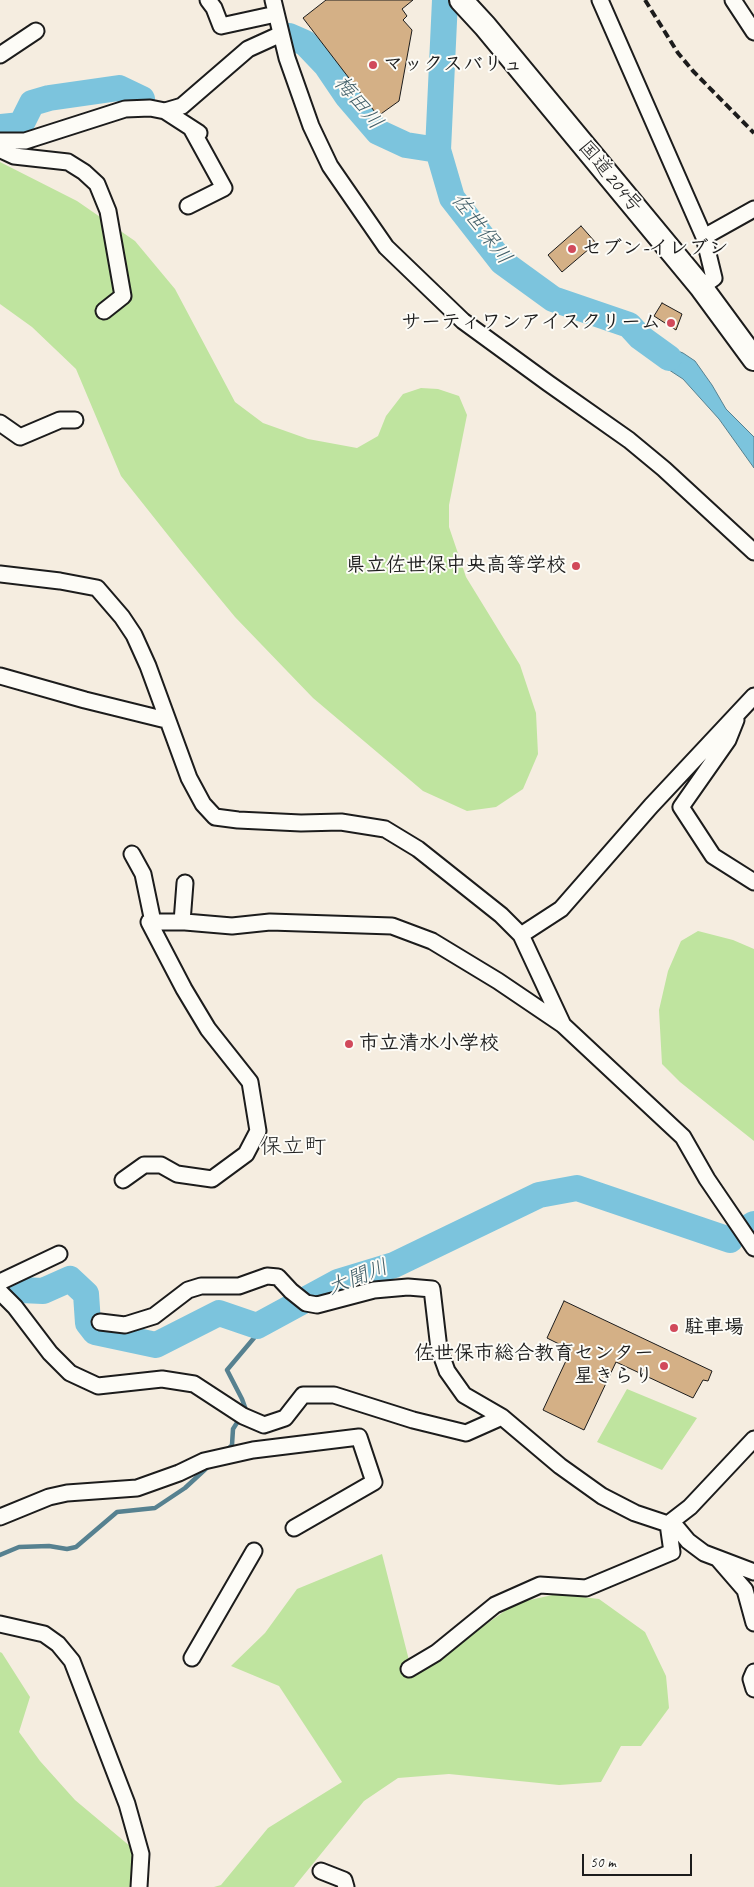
<!DOCTYPE html>
<html>
<head>
<meta charset="utf-8">
<style>
  body { margin:0 }
  #map { position:relative; width:754px; height:1887px; overflow:hidden; background:#f5ede0; font-family:Caveat,sans-serif }
  canvas { display:block }
  .scale { position:absolute; left:582px; top:1854px; width:110px; height:22px; box-sizing:border-box; border:2px solid #1c1c1c; border-top:0; padding-left:6px; font-size:15px; line-height:18px; white-space:nowrap; color:#1c1c1c; -webkit-text-stroke:4px #fdfcf7; paint-order:stroke }
</style>
</head>
<body>
<div id="map">
<canvas width="754" height="1887"></canvas>
<div class="scale">50 m</div>
</div>
<script>
const g = document.querySelector('canvas').getContext('2d');
g.lineJoin = 'round';
function paint(path, color) {
  g.fillStyle = color;
  g.fill(path, 'evenodd');
}
function poly(rows) {
  const path = new Path2D();
  for (const r of rows) {
    path.moveTo(r[0], r[1]);
    for (let i = 2; i < r.length; i += 2) path.lineTo(r[i], r[i + 1]);
  }
  return path;
}
function trace(path, color, width, dash) {
  g.strokeStyle = color;
  g.lineWidth = width;
  g.lineCap = dash ? 'butt' : 'round';
  g.setLineDash(dash || []);
  g.stroke(path);
}
function label(font, color, halo, rows, align = 'center') {
  g.font = font + ' Caveat,"Klee One",sans-serif';
  g.lineWidth = 4;
  g.setLineDash([]);
  g.textBaseline = 'middle';
  g.strokeStyle = halo;
  g.fillStyle = color;
  for (const [text, x, y, turn = 0] of rows) {
    g.save();
    g.translate(x, y);
    g.rotate((+turn || 0) * Math.PI / 180);
    g.textAlign = isNaN(turn) ? turn : align;
    if (halo) g.strokeText(text, 0, 0);
    g.fillText(text, 0, 0);
    g.restore();
  }
}
paint(poly([
  [0,162,77,201,135,241,175,289,235,402,263,423,308,439,357,448,378,436,386,416,403,394,421,388,438,389,459,396,467,415,449,505,449,527,466,577,520,665,536,713,538,754,523,789,496,807,467,811,423,791,313,698,235,617,183,554,121,476,76,369,32,327,0,304],
  [698,931,733,940,754,949,754,1141,680,1082,662,1064,659,1010,668,971,681,941],
  [627,1389,697,1418,662,1470,597,1442],
  [382,1554,413,1676,516,1603,557,1594,599,1599,645,1632,666,1676,669,1708,641,1746,621,1746,601,1782,559,1785,449,1774,398,1778,364,1801,294,1887,214,1887,221,1885,268,1828,342,1782,279,1686,231,1666,265,1633,297,1589],
  [0,1652,2,1653,30,1697,19,1732,40,1761,75,1800,131,1847,144,1887,0,1887]
]), '#bfe49f');
const water = poly([
  [636,335,683,353,695,361,712,385,726,409,754,437,754,468,719,419,683,379,663,366,636,335]
]);
paint(water, '#7cc4dd');
trace(water, '#568190', 1);
trace(poly([
  [244,1412,246,1410,242,1399,227,1370,254,1338,257,1326],
  [226,1451,232,1445,233,1429,240,1418],
  [0,1555,19,1547,49,1546,67,1549,76,1547,117,1512,155,1508,185,1488,211,1464]
]), '#568190', 4.5);
trace(poly([
  [445,0,438,150,452,198,502,262,553,299,629,325,640,337,669,358],
  [289,36,305,43,326,65,347,96,378,132,406,145,438,150],
  [0,127,21,125,32,103,49,98,119,88,142,99],
  [749,1227,754,1224],
  [21,1290,43,1291,70,1279,86,1294,88,1323,95,1332,156,1345,219,1313,257,1326,338,1282,394,1265,539,1195,577,1188,730,1240]
]), '#7cc4dd', 26);
const building = poly([
  [326,0,413,0,402,9,407,16,403,20,412,30,399,101,378,116,303,18,326,0],
  [581,226,596,243,562,272,548,255,581,226],
  [662,303,682,314,676,330,654,316,662,303],
  [564,1301,712,1371,708,1381,703,1380,693,1398,616,1362,584,1430,543,1410,571,1350,547,1338,564,1301]
]);
paint(building, '#d4b086');
trace(building, '#1c1c1c', 1);
const minor = poly([
  [208,0,214,8,221,26,276,14],
  [273,0,287,58,311,126,330,166,386,247,463,321,548,383,629,440,664,469,754,552],
  [600,0,704,237,714,278,701,287],
  [733,0,754,32],
  [0,55,36,31],
  [165,111,199,133],
  [0,141,25,141,125,109,150,108,165,111,182,106,248,49,281,34],
  [0,147,3,151,14,156,68,162,84,172,97,184,108,211,123,296,104,311],
  [188,206,224,188,191,128],
  [704,237,754,209],
  [0,423,20,437,60,420,75,420],
  [0,574,60,581,97,588,122,617,134,635,148,666,189,778,203,804,215,817,238,820,301,823,341,822,385,829,418,849,501,915,521,935,563,1025],
  [0,676,85,700,166,720],
  [736,720,728,740,681,807,713,856,754,882],
  [132,854,143,874,153,922],
  [182,922,185,883],
  [521,935,561,909,651,806,754,696],
  [123,1180,144,1165,161,1165,177,1174,212,1179,246,1154,258,1131,250,1082,208,1029,184,989,149,922,185,922,232,926,270,922,392,926,432,941,498,981,563,1025,683,1137,707,1179,754,1248],
  [0,1282,59,1254],
  [0,1292,15,1307,50,1353,70,1373,98,1386,162,1379,194,1384,243,1416,264,1425,285,1418,303,1395,334,1395,413,1420,466,1433,502,1417],
  [100,1322,125,1325,154,1316,188,1290,201,1286,239,1286,267,1276,278,1277,291,1291,306,1303,317,1305,374,1290,408,1287,432,1289,439,1349,447,1371,464,1395,502,1417,560,1466,602,1496,635,1513,668,1524,678,1529,688,1541,704,1553,754,1572],
  [0,1517,49,1497,67,1493,137,1488,179,1473,204,1461,253,1450,359,1437,374,1482,294,1528],
  [668,1524,690,1507,754,1439],
  [719,1560,745,1590,754,1623],
  [0,1624,44,1634,58,1644,72,1661,127,1804,141,1854,139,1887],
  [192,1658,254,1551],
  [409,1669,436,1653,495,1605,540,1585,586,1588,672,1552,668,1524],
  [754,1672,751,1679,754,1689],
  [321,1871,344,1880,346,1887]
]);
const highway = poly([
  [461,0,485,26,701,287,754,359]
]);
trace(minor, '#1c1c1c', 19);
trace(highway, '#1c1c1c', 26);
trace(minor, '#fdfcf7', 15);
trace(highway, '#fdfcf7', 22);
trace(poly([
  [645,0,678,53,693,71,754,133]
]), '#1c1c1c', 4, [8, 4]);
for (const [x, y, r, color] of [
  [373,65,5,"#d1495b"],
  [572,249,5,"#d1495b"],
  [671,323,5,"#d1495b"],
  [576,566,5,"#d1495b"],
  [349,1044,5,"#d1495b"],
  [674,1328,5,"#d1495b"],
  [664,1366,5,"#d1495b"]
]) {
  const dot = new Path2D();
  dot.arc(x, y, r, 0, 2 * Math.PI);
  g.fillStyle = color;
  g.fill(dot);
  trace(dot, '#fdfcf7', 2);
}
label('bold 20px', '#1c1c1c', '#fdfcf7', [
  ["マックスバリュ",383,65],
  ["セブン-イレブン",582,249],
  ["サーティワンアイスクリーム",661,323,"right"],
  ["県立佐世保中央高等学校",566,566,"right"],
  ["市立清水小学校",359,1044],
  ["駐車場",684,1328],
  ["佐世保市総合教育センター",654,1354,"right"],
  ["星きらり",654,1377,"right"]
], 'left');
label('20px', '#1c1c1c', '#fdfcf7', [
  ["国道204号",610,177,50]
]);
label('italic 21px', '#425f69', '#fdfcf7', [
  ["梅田川",358,103,50],
  ["佐世保川",481,229,52],
  ["大聞川",358,1278,-21]
]);
label('22px', '#1c1c1c', '#fdfcf7', [
  ["保立町",293,1147]
]);
</script>
</body>
</html>
